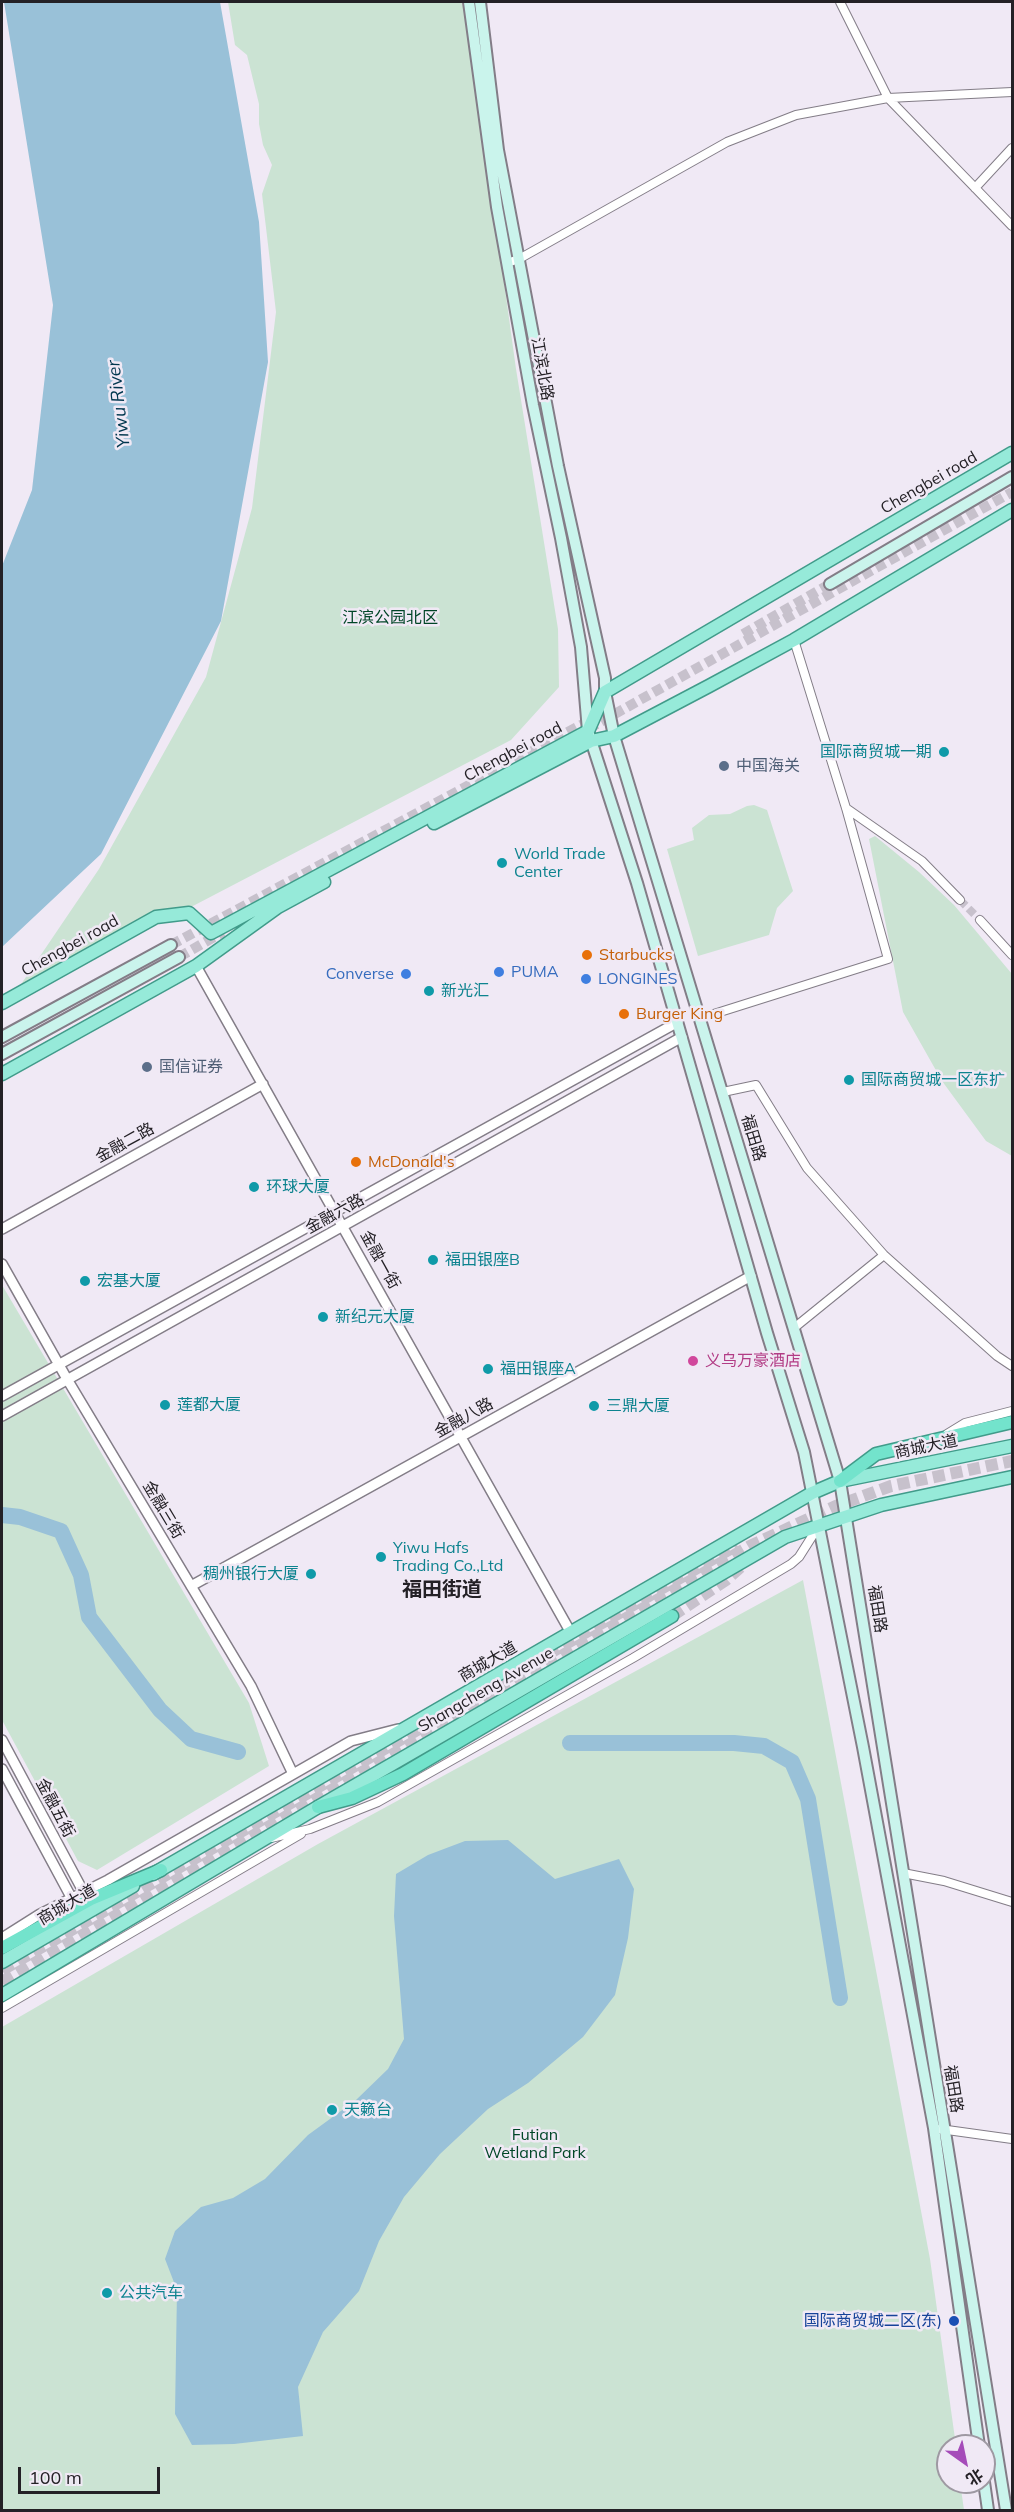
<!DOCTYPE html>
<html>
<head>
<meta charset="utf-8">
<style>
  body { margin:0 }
  #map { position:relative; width:1014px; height:2512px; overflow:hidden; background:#f0e9f5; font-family:Mulish,"Noto Sans SC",sans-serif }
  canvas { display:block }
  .frame { position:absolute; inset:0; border:3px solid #242126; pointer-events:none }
  .north { position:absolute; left:936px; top:2434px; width:60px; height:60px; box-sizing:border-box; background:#f0e9f5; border:2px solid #9e99a2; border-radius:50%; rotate:147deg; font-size:16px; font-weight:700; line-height:24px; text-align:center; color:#242126 }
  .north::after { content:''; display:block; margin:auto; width:21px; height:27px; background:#a54cb9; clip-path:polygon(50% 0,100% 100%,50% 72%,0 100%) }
  .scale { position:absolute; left:18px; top:2467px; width:142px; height:27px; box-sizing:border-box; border:3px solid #242126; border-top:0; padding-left:8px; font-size:18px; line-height:21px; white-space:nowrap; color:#242126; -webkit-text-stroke:4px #f0e9f5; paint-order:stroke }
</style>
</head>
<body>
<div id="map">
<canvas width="1014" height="2512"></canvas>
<div class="frame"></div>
<div class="north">北</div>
<div class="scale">100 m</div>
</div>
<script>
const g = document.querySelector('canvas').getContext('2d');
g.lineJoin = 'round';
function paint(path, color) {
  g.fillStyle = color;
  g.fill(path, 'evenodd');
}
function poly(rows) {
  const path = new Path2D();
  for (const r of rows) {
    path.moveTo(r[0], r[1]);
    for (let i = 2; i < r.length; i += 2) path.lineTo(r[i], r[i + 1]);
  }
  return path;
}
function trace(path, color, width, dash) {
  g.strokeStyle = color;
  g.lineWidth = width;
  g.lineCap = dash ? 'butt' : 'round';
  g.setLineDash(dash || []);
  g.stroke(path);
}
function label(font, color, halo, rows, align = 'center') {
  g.font = font + ' Mulish,"Noto Sans SC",sans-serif';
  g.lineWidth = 5;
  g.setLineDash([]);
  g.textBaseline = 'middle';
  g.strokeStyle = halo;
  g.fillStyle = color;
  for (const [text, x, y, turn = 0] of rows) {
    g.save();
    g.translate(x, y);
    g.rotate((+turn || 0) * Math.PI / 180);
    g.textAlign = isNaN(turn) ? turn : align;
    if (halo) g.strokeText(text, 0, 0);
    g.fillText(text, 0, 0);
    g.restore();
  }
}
paint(poly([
  [228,2,462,2,470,35,516,369,558,629,559,687,511,740,9,1002,99,869,206,677,252,508,276,312,262,194,272,165,263,145,259,124,259,104,247,55,235,45],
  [754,805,767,810,793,891,777,908,769,935,698,956,667,849,694,840,692,828,709,815,730,814,747,806],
  [875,836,919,872,954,905,1012,974,1012,1156,986,1141,942,1081,903,1012,869,839],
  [2,1285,249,1703,269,1766,97,1870,78,1861,2,1720],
  [803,1580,930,2259,956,2446,948,2446,948,2482,960,2482,964,2510,2,2510,2,2027,318,1844]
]), '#cbe3d3');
paint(poly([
  [4,2,220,2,259,222,268,362,221,621,101,854,2,947,2,566,32,490,53,305],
  [508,1840,555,1879,619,1859,634,1889,628,1938,615,1995,583,2037,528,2083,488,2109,440,2154,404,2197,379,2241,359,2291,323,2332,298,2387,303,2436,234,2444,192,2445,175,2414,177,2290,165,2259,175,2231,201,2207,233,2198,265,2179,308,2135,356,2100,388,2069,404,2039,394,1916,396,1874,428,1855,465,1841]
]), '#99c1d8');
trace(poly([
  [2,1515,20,1517,61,1531,81,1575,89,1617,160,1710,191,1739,238,1752],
  [570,1743,734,1743,764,1746,792,1762,808,1799,840,1998]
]), '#99c1d8', 16);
trace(poly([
  [960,900,980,920]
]), '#c7c1cc', 8, [8, 4]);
trace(poly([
  [743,634,830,584],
  [588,729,1012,492],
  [171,945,594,718],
  [179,957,223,932]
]), '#c7c1cc', 10, [10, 5]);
trace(poly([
  [672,1616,726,1580,744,1564],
  [2,1970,737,1545],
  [2,1982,750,1546,836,1506,891,1486,1012,1461]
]), '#c7c1cc', 12, [12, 6]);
const minor = poly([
  [840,2,888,98,1012,226],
  [975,188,1012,148],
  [507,263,519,259,727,142,796,115,888,98,1012,92],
  [846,808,922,861,960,900],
  [980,920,1012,955],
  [701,1018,888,959,846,808,794,640],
  [723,1092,756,1085,807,1168,884,1255,997,1356,1012,1366],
  [794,1328,884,1255],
  [947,1434,965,1423,1012,1411],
  [271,1838,310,1829,378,1802,633,1658,791,1564,799,1557,818,1527],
  [903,1873,944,1881,1012,1902],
  [2,2008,301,1834],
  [940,2129,1012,2139]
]);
const tertiary = poly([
  [196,966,571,1633],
  [2,1229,263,1084],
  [2,1264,67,1379,251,1686,293,1774],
  [2,1396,678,1022],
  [2,1416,682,1037],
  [191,1586,751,1276],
  [2,1740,83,1891],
  [2,1769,71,1897],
  [2,1938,40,1914,108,1880,351,1741,398,1729]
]);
const secondary = poly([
  [469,2,497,207,533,405,561,538,581,647,588,731,637,883,767,1333,804,1452,863,1747,934,2128,979,2446],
  [480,2,498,150,558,466,605,678,605,692,614,736,840,1481,1006,2510],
  [830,584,1012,477],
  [2,1037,171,945],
  [2,1054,179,957],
  [984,2482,988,2510]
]);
const primary = poly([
  [434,823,591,741,614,736,709,686,794,640,1012,510],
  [2,1003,156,917,189,913,211,933,588,731,605,692,1012,453],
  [2,1074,196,966,278,907,324,882],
  [153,1874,812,1493,840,1481,1012,1446],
  [2,1962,133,1886],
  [2,1995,318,1807,785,1537,881,1505,1012,1477]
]);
const trunk = poly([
  [840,1481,876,1454,1012,1422],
  [318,1807,352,1798,403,1774,672,1616],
  [2,1948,91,1899,161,1870]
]);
trace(minor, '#837d87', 10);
trace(tertiary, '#837d87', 12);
trace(secondary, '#837d87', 14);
trace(primary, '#419b8a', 15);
trace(trunk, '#419b8a', 15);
trace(minor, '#fff', 8);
trace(tertiary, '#fff', 9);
trace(secondary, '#caf4ec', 10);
trace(primary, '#96ead9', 12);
trace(trunk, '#73e3cc', 12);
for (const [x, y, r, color] of [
  [944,752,6,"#0f9aa8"],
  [724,766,6,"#5c6f8a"],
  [502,863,6,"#0f9aa8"],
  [587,955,6,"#e8710a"],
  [499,972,6,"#3f7fe0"],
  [406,974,6,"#3f7fe0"],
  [586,979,6,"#3f7fe0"],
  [429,991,6,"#0f9aa8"],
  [624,1014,6,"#e8710a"],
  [147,1067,6,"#5c6f8a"],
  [849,1080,6,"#0f9aa8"],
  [356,1162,6,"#e8710a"],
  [254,1187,6,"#0f9aa8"],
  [433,1260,6,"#0f9aa8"],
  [85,1281,6,"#0f9aa8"],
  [323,1317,6,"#0f9aa8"],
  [693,1361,6,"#d1479c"],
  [488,1369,6,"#0f9aa8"],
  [165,1405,6,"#0f9aa8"],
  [594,1406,6,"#0f9aa8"],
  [381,1557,6,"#0f9aa8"],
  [311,1574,6,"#0f9aa8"],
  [332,2110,6,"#0f9aa8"],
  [107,2293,6,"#0f9aa8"],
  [954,2321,6,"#1a4fb4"]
]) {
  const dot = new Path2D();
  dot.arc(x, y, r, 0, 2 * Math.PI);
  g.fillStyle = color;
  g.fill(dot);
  trace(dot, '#f0e9f5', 2);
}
label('16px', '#242126', '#f0e9f5', [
  ["江滨北路",542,369,80],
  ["Chengbei road",929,483,-30],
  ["Chengbei road",513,752,-28],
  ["Chengbei road",70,946,-29],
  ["福田路",753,1138,73],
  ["金融二路",125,1143,-29],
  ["金融六路",335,1214,-29],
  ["金融一街",380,1260,61],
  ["金融八路",464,1418,-29],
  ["商城大道",926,1447,-12],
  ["金融三街",163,1510,59],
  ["福田路",877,1609,81],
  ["商城大道",488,1662,-30],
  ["Shangcheng Avenue",486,1690,-30],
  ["金融五街",55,1808,62],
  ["商城大道",67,1905,-30],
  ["福田路",953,2089,81]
]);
label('16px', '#004627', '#f0e9f5', [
  ["江滨公园北区",390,618],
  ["Futian",535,2135],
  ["Wetland Park",535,2153]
]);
label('16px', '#0d838f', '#f0e9f5', [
  ["国际商贸城一期",932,752,"right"],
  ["World Trade",514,854],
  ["Center",514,872],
  ["新光汇",441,991],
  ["国际商贸城一区东扩",861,1080],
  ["环球大厦",266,1187],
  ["福田银座B",445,1260],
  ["宏基大厦",97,1281],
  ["新纪元大厦",335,1317],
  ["福田银座A",500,1369],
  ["莲都大厦",177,1405],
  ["三鼎大厦",606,1406],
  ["Yiwu Hafs",393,1548],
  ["Trading Co.,Ltd",393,1566],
  ["稠州银行大厦",299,1574,"right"],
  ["天籁台",344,2110],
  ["公共汽车",119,2293]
], 'left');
label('16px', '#4e5e75', '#f0e9f5', [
  ["中国海关",736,766],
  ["国信证券",159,1067]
], 'left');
label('16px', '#c56008', '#f0e9f5', [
  ["Starbucks",599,955],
  ["Burger King",636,1014],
  ["McDonald's",368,1162]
], 'left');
label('16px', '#366cbe', '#f0e9f5', [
  ["PUMA",511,972],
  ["Converse",394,974,"right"],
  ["LONGINES",598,979]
], 'left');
label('16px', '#b23c85', '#f0e9f5', [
  ["义乌万豪酒店",705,1361]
], 'left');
label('16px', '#164399', '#f0e9f5', [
  ["国际商贸城二区(东)",942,2321]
], 'right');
label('italic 18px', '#00374f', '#f0e9f5', [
  ["Yiwu River",119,404,-97]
]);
label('bold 20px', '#242126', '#f0e9f5', [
  ["福田街道",442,1590]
]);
</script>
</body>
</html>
